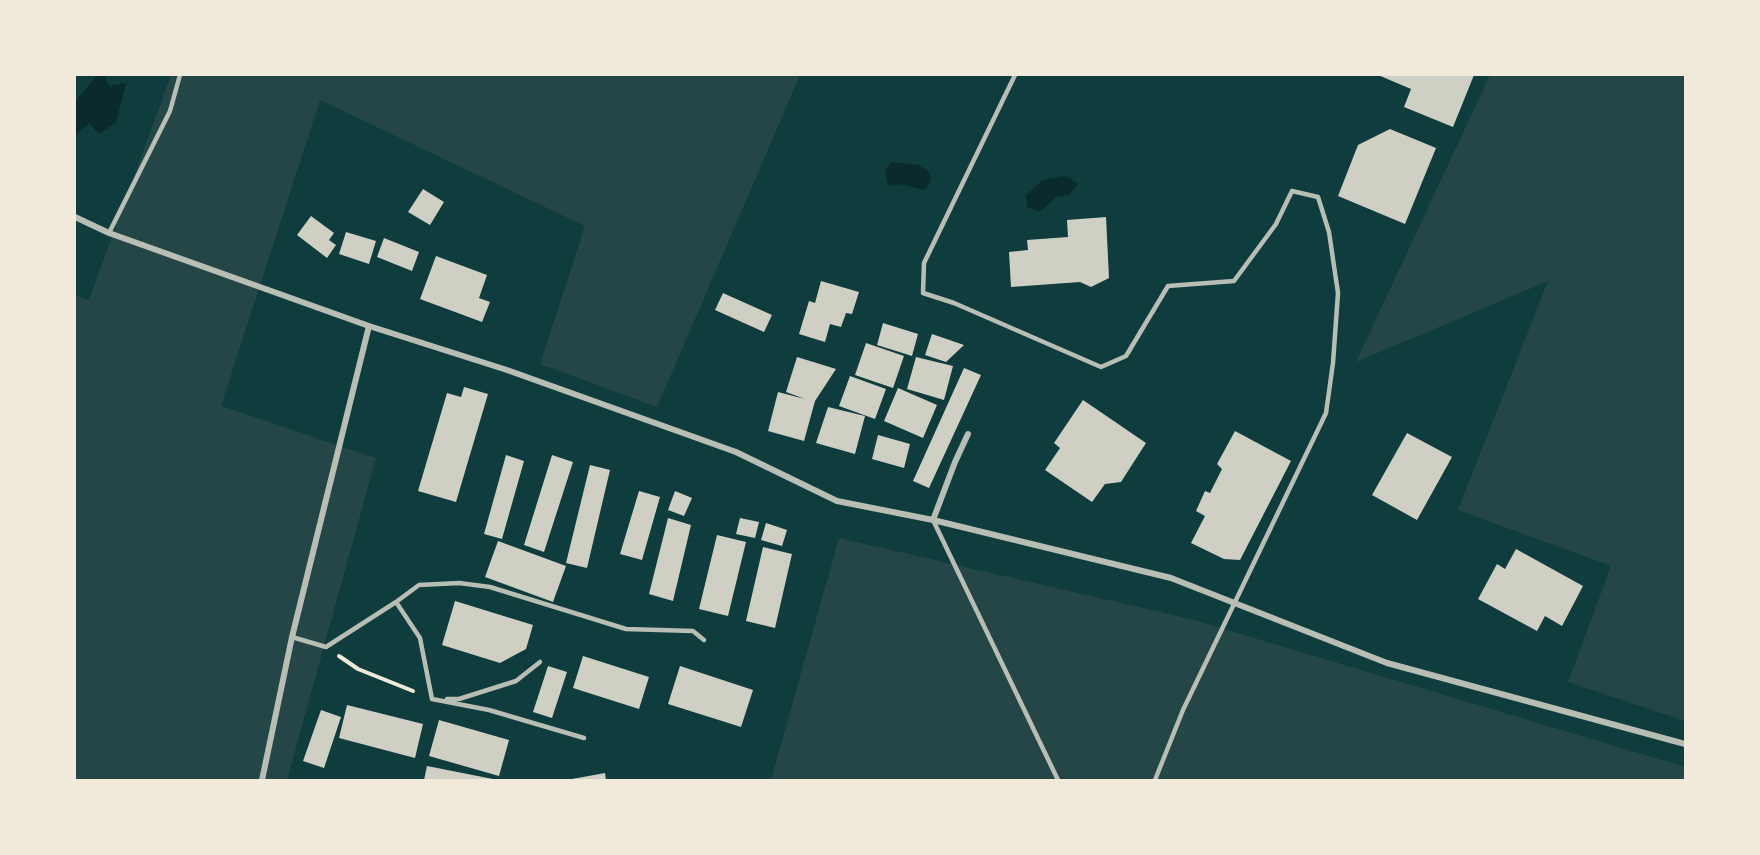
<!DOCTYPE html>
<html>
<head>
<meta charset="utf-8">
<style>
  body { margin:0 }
  #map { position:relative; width:1760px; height:855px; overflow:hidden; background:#0f3d3e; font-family:Signika,sans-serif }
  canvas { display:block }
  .frame { position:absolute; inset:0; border:76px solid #f1e9da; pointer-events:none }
</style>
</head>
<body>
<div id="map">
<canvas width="1760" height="855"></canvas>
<div class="frame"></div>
</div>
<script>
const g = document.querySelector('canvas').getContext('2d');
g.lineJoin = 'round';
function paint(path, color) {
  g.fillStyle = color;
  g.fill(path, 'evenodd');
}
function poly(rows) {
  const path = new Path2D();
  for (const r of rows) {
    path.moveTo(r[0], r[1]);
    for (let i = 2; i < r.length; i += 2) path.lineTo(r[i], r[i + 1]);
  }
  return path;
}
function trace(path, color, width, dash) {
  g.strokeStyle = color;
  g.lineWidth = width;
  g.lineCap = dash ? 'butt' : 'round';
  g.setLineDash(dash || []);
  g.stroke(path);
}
paint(poly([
  [171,75,800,75,657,407,540,364,585,226,320,100,221,406,376,458,287,780,75,780,75,295,89,300],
  [1490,75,1685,75,1685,721,1568,682,1611,566,1458,510,1548,281,1356,362],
  [839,538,1191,619,1685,767,1685,780,771,780]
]), '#244646');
paint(poly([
  [97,75,104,75,109,86,126,83,116,122,99,134,89,123,75,135,75,102],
  [892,162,918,165,927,170,931,177,929,185,923,190,901,184,888,186,885,169],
  [1066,176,1078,184,1069,195,1056,197,1040,212,1027,207,1026,195,1043,180]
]), '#0a2a2b');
paint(poly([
  [1378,75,1474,75,1453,127,1404,107,1411,89],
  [1390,129,1436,148,1405,224,1338,196,1358,145],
  [423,189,444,202,430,225,408,212],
  [311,216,334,233,329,240,336,245,327,258,297,235],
  [1106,217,1109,278,1091,287,1080,282,1011,287,1009,252,1028,250,1027,240,1068,237,1067,220],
  [346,232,376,241,369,264,339,254],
  [384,238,419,252,412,271,377,257],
  [436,256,487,275,479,298,490,302,482,322,420,299],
  [821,281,859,292,852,314,846,313,841,327,830,324,825,342,799,334,809,301,815,303],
  [723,293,772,315,764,332,715,310],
  [883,323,918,334,912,356,877,345],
  [932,334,964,345,946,362,925,355],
  [866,343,904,356,893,388,855,375],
  [797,357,836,369,815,401,804,441,768,431,778,392,805,399,786,392],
  [916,357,953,366,944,400,907,389],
  [964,368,981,375,929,488,913,481],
  [850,376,886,389,875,419,839,406],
  [464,387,488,394,456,502,418,491,447,393,461,397],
  [898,388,937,405,923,438,884,421],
  [1083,400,1146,443,1121,482,1105,484,1092,502,1045,470,1060,448,1054,443],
  [828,407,865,416,855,454,816,443],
  [1235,431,1291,461,1240,560,1224,559,1191,543,1205,516,1196,511,1205,491,1210,493,1222,469,1217,464],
  [1407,433,1452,457,1417,520,1372,495],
  [878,435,910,444,904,468,872,459],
  [506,455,524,461,502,539,484,534],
  [552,455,573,462,544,552,524,545],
  [590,465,610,470,587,568,566,563],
  [639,491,660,497,642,560,620,554],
  [675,491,692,498,684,516,668,510],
  [668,518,691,525,673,601,649,594],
  [740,518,759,522,755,538,736,534],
  [766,523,787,530,782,546,761,540],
  [717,535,746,542,728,616,699,609],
  [498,541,566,566,553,602,485,577],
  [763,547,792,554,775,628,746,621],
  [1516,549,1583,586,1562,626,1545,616,1537,631,1478,599,1497,564,1505,569],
  [455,601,533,625,526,649,500,663,442,645],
  [583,656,649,677,639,709,573,688],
  [548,666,567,672,552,718,533,712],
  [680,666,753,690,741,727,668,704],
  [347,705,423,724,415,758,339,738],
  [321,710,341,717,324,768,303,761],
  [439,720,509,740,499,776,429,756],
  [427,766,493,779,493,780,424,780],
  [605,773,606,780,572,780,572,779]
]), '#cfcfc3');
trace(poly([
  [339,656,358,669,413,691]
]), '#f1e9da', 4);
trace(poly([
  [1015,75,924,263,923,293,954,303,1101,367,1126,356,1168,286,1234,281,1276,224,1292,191,1318,197,1329,232,1338,293,1333,363,1326,413,1183,710,1155,780],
  [109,233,170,111,180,75],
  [933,520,1058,780],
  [396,602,420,638,432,699,489,710,584,738],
  [292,637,326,647,396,602,419,585,459,583,490,587,626,629,693,631,704,640],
  [447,699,459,699,516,681,540,662]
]), '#b8beb3', 4.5);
trace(poly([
  [75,217,109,233,369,326,292,637,262,780],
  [369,326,507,370,736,452,837,501,933,520,1171,578,1387,663,1685,744],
  [933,520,955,462,968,434]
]), '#b8beb3', 6);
</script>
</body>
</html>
